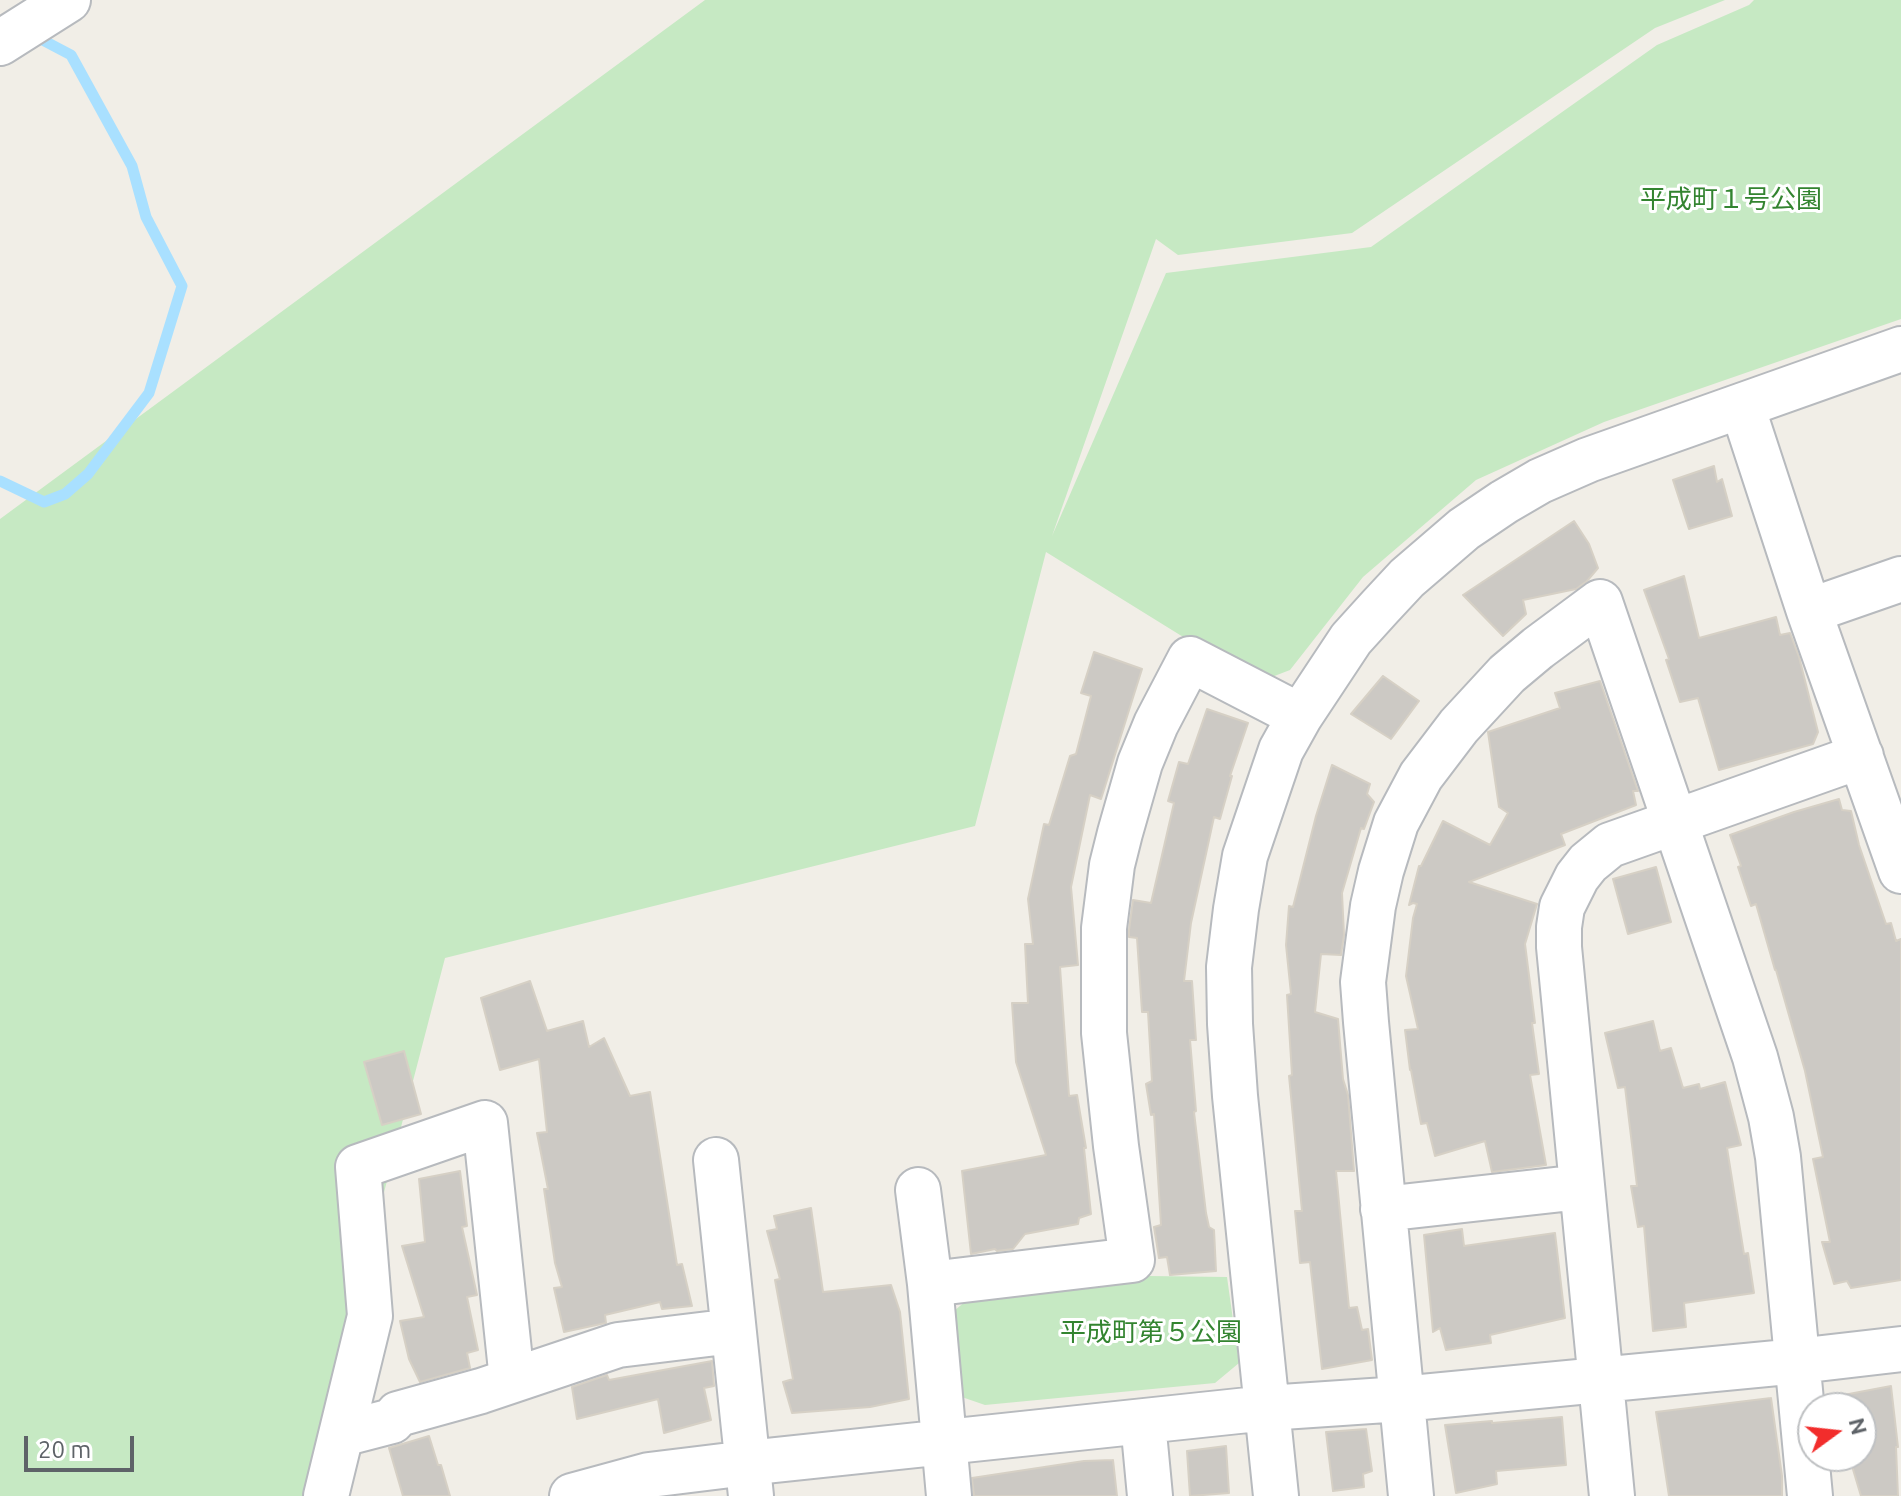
<!DOCTYPE html>
<html>
<head>
<meta charset="utf-8">
<style>
  body { margin:0 }
  #map { position:relative; width:1901px; height:1496px; overflow:hidden; background:#f1eee7; font-family:Ubuntu,sans-serif }
  canvas { display:block }
  .north { position:absolute; left:1797px; top:1392px; width:80px; height:80px; box-sizing:border-box; background:#fff; border:2px solid #bfc1c3; border-radius:50%; rotate:75deg; font-size:22px; font-weight:700; line-height:32px; text-align:center; color:#5e6368 }
  .north::after { content:''; display:block; margin:auto; width:28px; height:36px; background:#f22d2c; clip-path:polygon(50% 0,100% 100%,50% 72%,0 100%) }
  .scale { position:absolute; left:24px; top:1436px; width:110px; height:36px; box-sizing:border-box; border:4px solid #5e6368; border-top:0; padding-left:10px; font-size:24px; line-height:28px; white-space:nowrap; color:#5e6368; -webkit-text-stroke:6px #fff; paint-order:stroke }
</style>
</head>
<body>
<div id="map">
<canvas width="1901" height="1496"></canvas>
<div class="north">N</div>
<div class="scale">20 m</div>
</div>
<script>
const g = document.querySelector('canvas').getContext('2d');
g.lineJoin = 'round';
function paint(path, color) {
  g.fillStyle = color;
  g.fill(path, 'evenodd');
}
function poly(rows) {
  const path = new Path2D();
  for (const r of rows) {
    path.moveTo(r[0], r[1]);
    for (let i = 2; i < r.length; i += 2) path.lineTo(r[i], r[i + 1]);
  }
  return path;
}
function trace(path, color, width, dash) {
  g.strokeStyle = color;
  g.lineWidth = width;
  g.lineCap = dash ? 'butt' : 'round';
  g.setLineDash(dash || []);
  g.stroke(path);
}
function label(font, color, halo, rows, align = 'center') {
  g.font = font + ' Ubuntu,"Noto Sans JP",sans-serif';
  g.lineWidth = 6;
  g.setLineDash([]);
  g.textBaseline = 'middle';
  g.strokeStyle = halo;
  g.fillStyle = color;
  for (const [text, x, y, turn = 0] of rows) {
    g.save();
    g.translate(x, y);
    g.rotate((+turn || 0) * Math.PI / 180);
    g.textAlign = isNaN(turn) ? turn : align;
    if (halo) g.strokeText(text, 0, 0);
    g.fillText(text, 0, 0);
    g.restore();
  }
}
paint(poly([
  [705,0,1725,0,1655,28,1352,233,1178,255,1156,239,1052,536,1166,273,1371,247,1657,45,1749,5,1754,0,1901,0,1901,319,1604,422,1476,480,1363,577,1290,670,1264,680,1180,635,1046,552,975,826,445,958,305,1496,0,1496,0,519],
  [1149,1276,1227,1277,1239,1363,1215,1383,985,1405,956,1395,947,1317,974,1294]
]), '#c6e9c3');
trace(poly([
  [0,481,44,502,65,494,88,474,149,393,182,286,146,217,132,166,71,55,33,35]
]), '#a9e0ff', 11);
const building = poly([
  [1714,466,1717,482,1722,479,1732,516,1689,529,1673,480,1714,466],
  [1574,521,1589,544,1598,568,1587,581,1576,589,1523,600,1526,614,1503,636,1463,595,1574,521],
  [1684,576,1699,638,1776,617,1780,635,1790,633,1799,657,1818,732,1813,744,1719,770,1698,698,1680,702,1666,660,1669,659,1644,590,1684,576],
  [1094,652,1142,669,1101,799,1090,795,1071,887,1078,965,1060,967,1069,1096,1077,1095,1086,1148,1084,1148,1091,1214,1079,1218,1078,1224,1025,1234,1013,1249,997,1251,995,1249,971,1254,962,1171,1046,1155,1016,1062,1012,1003,1028,1003,1025,944,1033,944,1028,899,1044,824,1049,825,1070,756,1076,754,1091,696,1081,693,1094,652],
  [1383,676,1419,701,1391,739,1351,714,1383,676],
  [1600,681,1638,791,1633,791,1636,805,1561,834,1565,845,1469,882,1537,904,1525,944,1535,1023,1532,1023,1539,1074,1530,1075,1546,1165,1492,1172,1485,1141,1435,1156,1427,1123,1421,1124,1411,1070,1410,1070,1405,1030,1418,1029,1406,976,1413,918,1417,904,1413,903,1409,905,1419,866,1421,866,1443,821,1490,845,1508,813,1499,807,1488,732,1560,708,1555,693,1600,681],
  [1207,709,1248,723,1230,776,1232,776,1220,819,1214,817,1191,923,1184,981,1192,981,1196,1040,1190,1040,1196,1111,1194,1112,1206,1213,1209,1227,1214,1230,1216,1271,1170,1275,1167,1257,1159,1258,1154,1227,1161,1225,1154,1114,1151,1115,1146,1084,1152,1081,1148,1012,1142,1012,1137,938,1129,937,1129,930,1133,900,1151,903,1174,803,1168,801,1179,762,1188,764,1207,709],
  [1332,765,1370,784,1367,794,1374,802,1364,829,1361,828,1342,893,1344,935,1341,955,1321,954,1315,1012,1338,1019,1343,1079,1348,1095,1354,1171,1336,1171,1349,1308,1357,1307,1362,1330,1368,1329,1372,1360,1322,1369,1310,1262,1300,1263,1295,1211,1302,1211,1289,1076,1292,1075,1287,995,1291,994,1286,945,1289,906,1293,907,1316,816,1332,765],
  [1839,799,1842,810,1851,811,1859,845,1886,924,1891,923,1896,941,1901,939,1901,1280,1851,1288,1847,1281,1834,1284,1822,1242,1830,1242,1813,1159,1823,1157,1805,1071,1776,970,1775,970,1756,904,1751,906,1738,867,1741,866,1730,835,1794,812,1839,799],
  [1656,867,1671,922,1628,934,1613,879,1656,867],
  [530,981,547,1031,583,1021,589,1047,604,1038,630,1096,650,1092,677,1265,682,1264,692,1306,662,1309,660,1302,605,1315,606,1323,601,1324,564,1332,554,1288,562,1287,555,1263,544,1189,548,1189,537,1133,547,1132,539,1059,500,1070,481,998,530,981],
  [1653,1021,1660,1051,1671,1048,1683,1088,1699,1084,1700,1089,1725,1082,1741,1145,1727,1148,1744,1254,1748,1253,1754,1293,1684,1303,1686,1327,1653,1331,1644,1226,1638,1227,1631,1186,1637,1186,1625,1087,1618,1088,1605,1033,1653,1021],
  [404,1051,421,1114,382,1125,364,1062,404,1051],
  [460,1171,467,1226,462,1227,477,1295,467,1297,478,1350,467,1353,470,1368,420,1382,409,1359,400,1321,424,1317,402,1246,425,1242,419,1179,460,1171],
  [811,1208,823,1292,891,1285,900,1312,909,1399,870,1407,792,1413,783,1382,793,1379,775,1280,780,1279,767,1231,777,1229,774,1216,811,1208],
  [1462,1229,1464,1246,1555,1233,1565,1318,1490,1335,1491,1343,1446,1350,1440,1328,1433,1332,1424,1235,1462,1229],
  [712,1361,714,1386,704,1388,711,1420,664,1433,658,1399,577,1419,572,1387,607,1375,609,1380,712,1361],
  [1891,1386,1898,1447,1896,1447,1898,1496,1861,1496,1849,1456,1861,1456,1861,1408,1836,1408,1833,1397,1891,1386],
  [1771,1398,1782,1476,1782,1496,1669,1496,1656,1412,1771,1398],
  [1562,1417,1566,1465,1496,1471,1497,1484,1456,1493,1445,1425,1492,1421,1492,1423,1562,1417],
  [1366,1429,1372,1471,1363,1474,1364,1487,1333,1491,1326,1432,1366,1429],
  [429,1436,438,1465,441,1465,450,1496,403,1496,389,1448,429,1436],
  [1226,1446,1229,1493,1190,1496,1187,1451,1226,1446],
  [1113,1460,1117,1496,974,1496,972,1478,1084,1461,1113,1460]
]);
paint(building, '#ccc9c4');
trace(building, '#d6d0c5', 2);
const minor = poly([
  [0,43,68,0],
  [1742,406,1809,611,1901,871],
  [1809,611,1901,579],
  [716,1160,751,1496],
  [918,1190,930,1284],
  [1383,1209,1581,1187],
  [1143,1422,1150,1496],
  [342,1434,392,1421,398,1414,481,1391,618,1345,733,1331],
  [326,1496,370,1316,358,1167,485,1123,512,1380],
  [572,1496,649,1475,747,1463,1267,1408,1401,1399,1798,1361,1901,1349],
  [949,1496,930,1284,1132,1260,1116,1146,1104,1033,1104,928,1112,865,1120,833,1140,763,1156,724,1190,659,1300,716],
  [1276,1496,1235,1096,1230,1024,1229,967,1236,909,1245,856,1281,750,1300,716,1351,639,1380,607,1407,578,1464,529,1504,502,1540,481,1588,460,1901,349],
  [1411,1496,1366,1022,1363,982,1373,906,1381,871,1396,823,1421,776,1459,726,1507,674,1538,648,1600,602,1755,1057,1771,1117,1778,1157,1810,1496],
  [1612,1496,1559,947,1559,927,1562,907,1577,877,1588,863,1610,845,1861,756]
]);
trace(minor, '#b7babe', 48);
trace(minor, '#fff', 44);
label('26px', '#338430', '#fff', [
  ["平成町１号公園",1731,199],
  ["平成町第５公園",1151,1332]
]);
</script>
</body>
</html>
